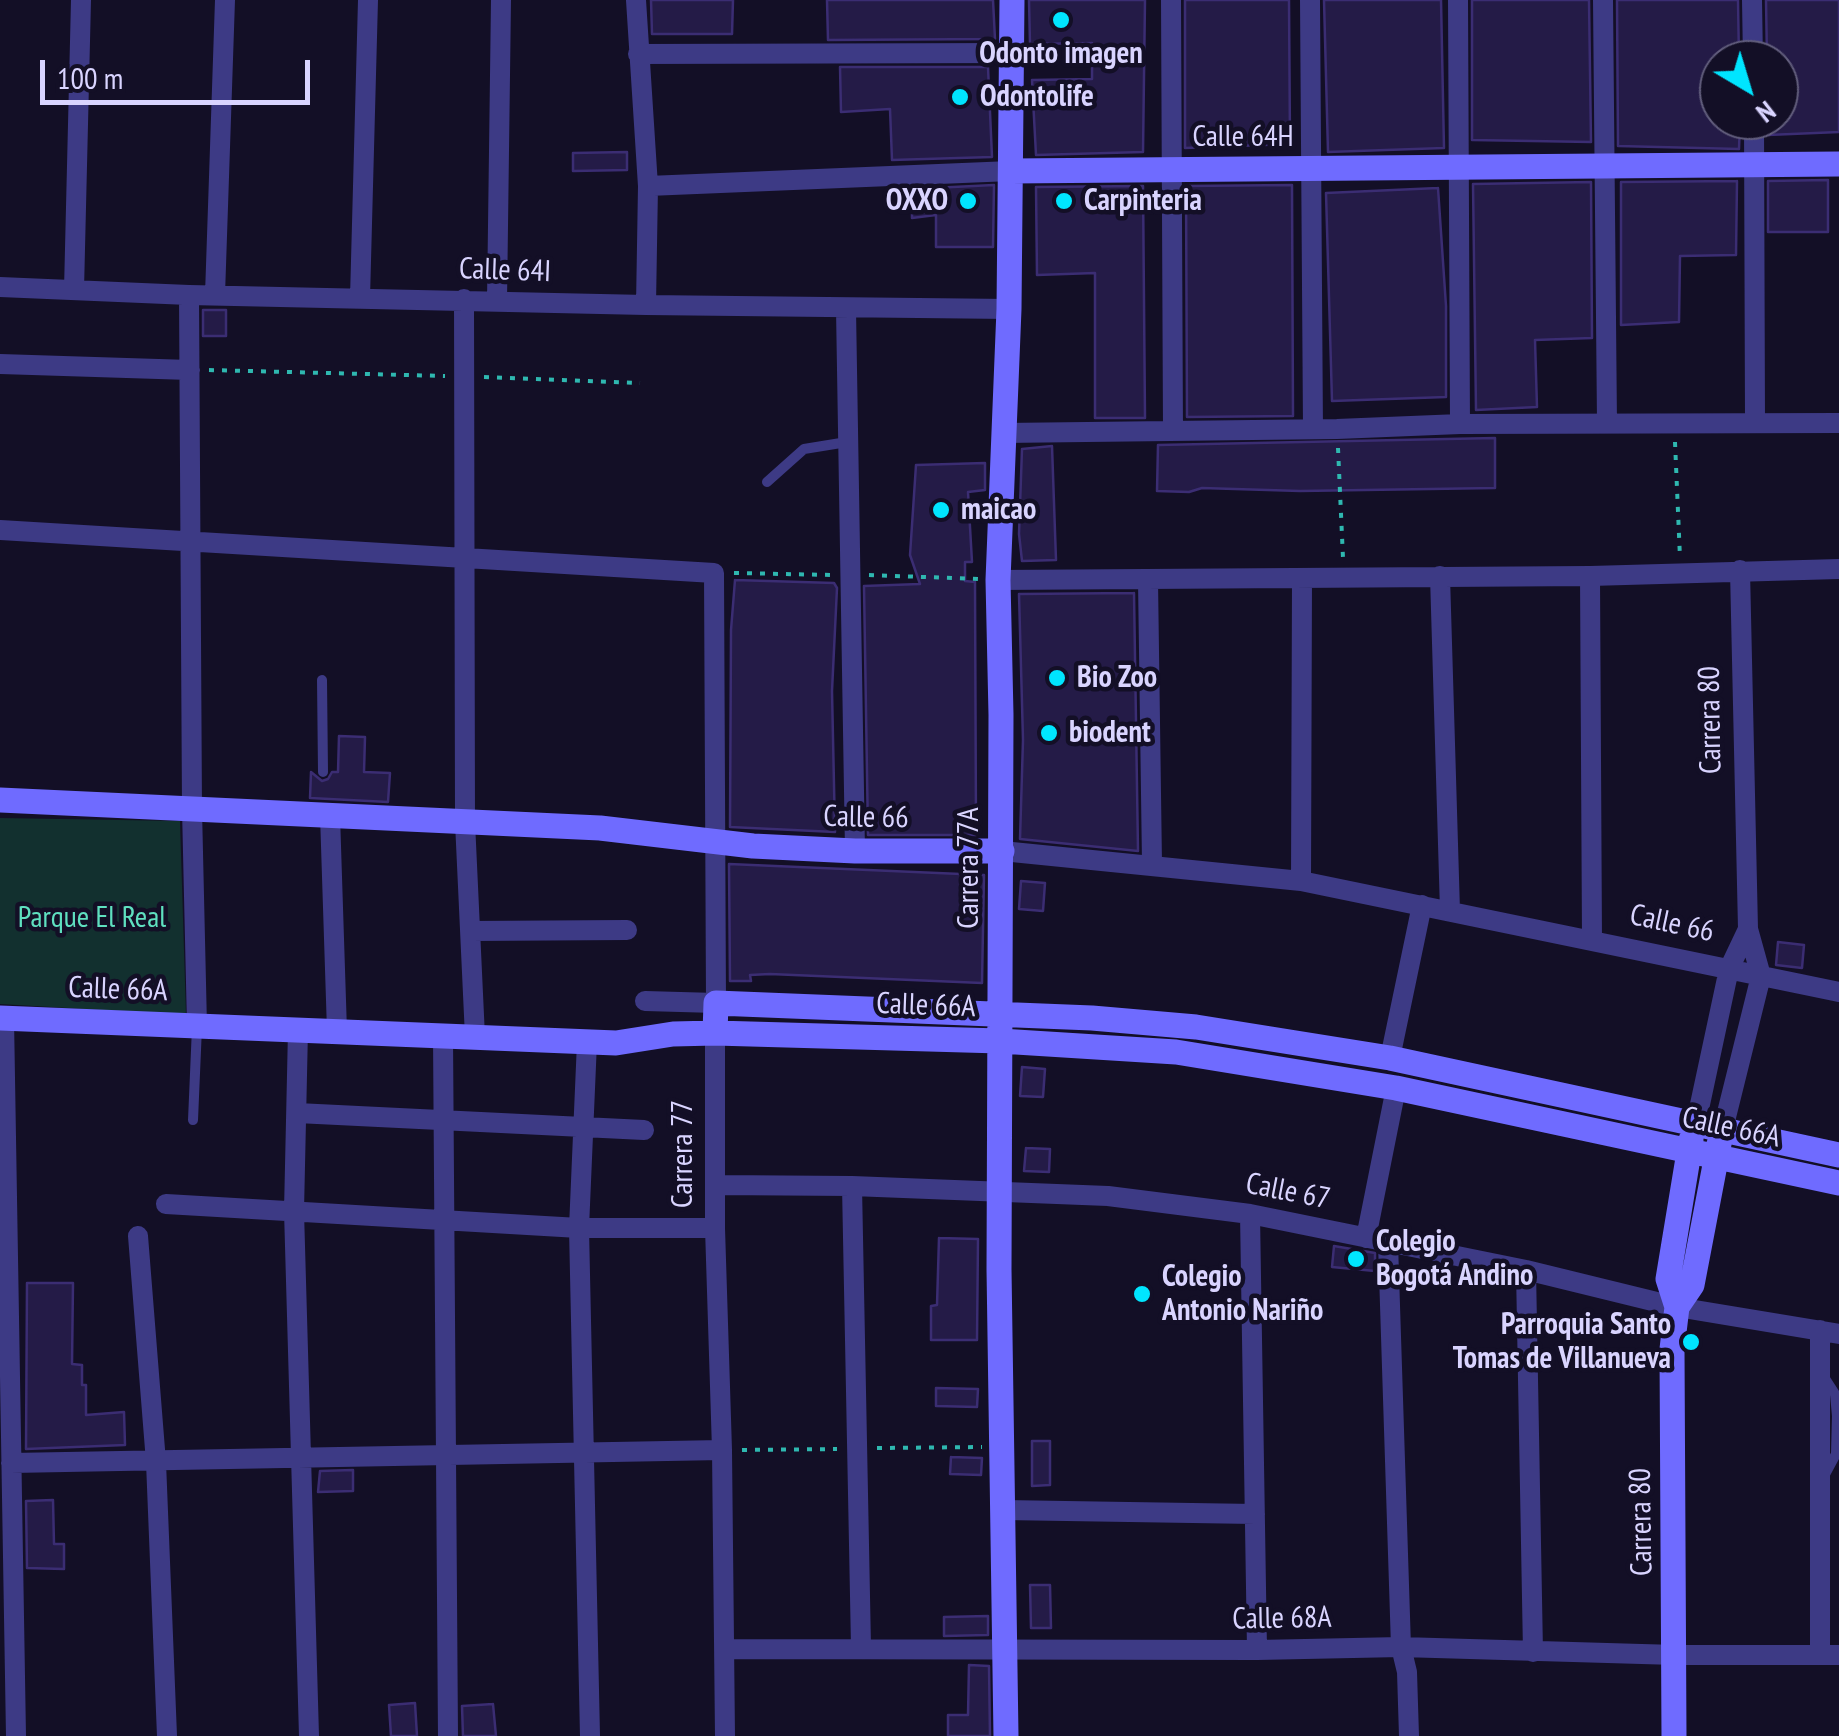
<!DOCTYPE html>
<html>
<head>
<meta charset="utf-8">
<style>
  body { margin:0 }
  #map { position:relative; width:1839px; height:1736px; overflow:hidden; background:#130f26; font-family:"PT Sans Narrow",sans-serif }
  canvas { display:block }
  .north { position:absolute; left:1699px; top:40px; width:100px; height:100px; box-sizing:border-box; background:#130f26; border:2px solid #625e7d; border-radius:50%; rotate:142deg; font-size:28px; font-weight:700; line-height:40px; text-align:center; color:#d9d4ff }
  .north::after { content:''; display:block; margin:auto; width:35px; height:45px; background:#00e5ff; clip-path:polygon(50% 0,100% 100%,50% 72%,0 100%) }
  .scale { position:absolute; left:40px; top:60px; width:270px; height:45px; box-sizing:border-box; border:5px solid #d9d4ff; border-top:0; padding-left:12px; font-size:30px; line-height:35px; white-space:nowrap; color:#d9d4ff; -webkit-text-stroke:8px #130f26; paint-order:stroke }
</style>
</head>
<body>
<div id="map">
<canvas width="1839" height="1736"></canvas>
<div class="north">N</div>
<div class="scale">100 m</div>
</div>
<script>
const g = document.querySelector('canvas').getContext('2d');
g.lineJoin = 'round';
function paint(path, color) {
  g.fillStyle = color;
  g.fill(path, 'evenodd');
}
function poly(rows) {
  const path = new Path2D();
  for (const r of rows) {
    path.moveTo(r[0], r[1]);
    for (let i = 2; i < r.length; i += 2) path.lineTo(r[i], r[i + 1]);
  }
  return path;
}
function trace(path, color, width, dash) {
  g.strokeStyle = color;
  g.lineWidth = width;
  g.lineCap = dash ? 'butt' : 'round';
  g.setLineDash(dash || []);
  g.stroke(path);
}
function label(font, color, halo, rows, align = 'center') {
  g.font = font + ' "PT Sans Narrow",sans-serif';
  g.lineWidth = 9;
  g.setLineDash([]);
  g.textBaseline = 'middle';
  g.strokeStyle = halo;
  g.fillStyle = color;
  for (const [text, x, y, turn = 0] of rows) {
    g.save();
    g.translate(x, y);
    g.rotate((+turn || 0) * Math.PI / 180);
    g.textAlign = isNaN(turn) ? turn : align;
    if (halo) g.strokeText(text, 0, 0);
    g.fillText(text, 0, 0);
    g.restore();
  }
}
paint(poly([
  [0,818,180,821,186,1015,0,1004]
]), '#12302f');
const building = poly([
  [651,0,733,0,732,34,652,34,651,0],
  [827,0,993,0,995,39,828,40,827,0],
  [1029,0,1145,0,1143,152,1036,155,1032,80,1092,79,1092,43,1030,44,1029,0],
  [1185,0,1289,0,1290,144,1185,148,1185,0],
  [1324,0,1441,0,1444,148,1328,152,1324,0],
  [1472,0,1589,0,1591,142,1472,140,1472,0],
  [1617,0,1738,0,1739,60,1719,60,1719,120,1740,120,1739,149,1618,146,1617,0],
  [1766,0,1839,0,1839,132,1768,135,1768,120,1779,120,1779,60,1767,60,1766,0],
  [840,67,988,67,992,157,892,160,890,109,841,112,840,67],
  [627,152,627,170,573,171,573,153,627,152],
  [1828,180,1828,232,1768,232,1768,181,1828,180],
  [1737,181,1736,255,1680,256,1679,322,1621,325,1621,182,1737,181],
  [1591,182,1592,338,1535,340,1537,407,1476,410,1473,184,1591,182],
  [994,185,993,247,936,247,936,215,912,218,912,189,994,185],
  [1292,185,1293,416,1187,417,1186,186,1292,185],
  [1143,186,1145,418,1095,418,1095,273,1037,275,1036,187,1143,186],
  [1438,188,1446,306,1446,397,1332,401,1326,193,1438,188],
  [203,310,226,310,226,336,203,336,203,310],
  [1495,438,1495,488,1300,491,1202,488,1189,492,1157,491,1158,445,1495,438],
  [1052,446,1056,560,1022,561,1019,534,1022,449,1052,446],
  [985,463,985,490,968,492,972,562,965,562,965,581,975,582,976,835,868,835,864,586,920,584,910,555,916,465,985,463],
  [735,580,834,583,837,588,832,691,835,832,730,827,731,630,735,580],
  [1134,593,1138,851,1020,839,1023,740,1019,594,1134,593],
  [339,736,365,737,364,772,390,773,388,802,310,798,311,772,322,781,328,779,332,772,338,772,339,736],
  [729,864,984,875,982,983,770,974,750,975,751,981,730,981,729,864],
  [1021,881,1045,883,1043,911,1019,909,1021,881],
  [1778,942,1804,945,1802,968,1776,965,1778,942],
  [1022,1067,1045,1069,1043,1097,1020,1096,1022,1067],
  [1026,1148,1050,1149,1049,1172,1024,1171,1026,1148],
  [939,1238,978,1239,977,1340,931,1340,931,1306,937,1305,939,1238],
  [1334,1246,1375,1253,1375,1271,1332,1267,1334,1246],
  [27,1283,73,1283,72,1364,82,1365,82,1385,86,1385,86,1415,124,1412,125,1445,26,1449,27,1283],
  [936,1388,978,1389,977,1407,936,1406,936,1388],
  [1032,1441,1050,1441,1050,1485,1032,1486,1032,1441],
  [951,1457,982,1458,981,1475,950,1474,951,1457],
  [353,1470,353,1491,318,1492,320,1471,353,1470],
  [53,1500,54,1544,64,1544,64,1569,27,1568,26,1501,53,1500],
  [1030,1585,1050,1585,1051,1628,1031,1628,1030,1585],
  [988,1616,988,1635,944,1636,944,1617,988,1616],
  [969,1665,989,1666,990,1736,948,1736,948,1715,968,1715,969,1665],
  [415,1703,417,1736,391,1736,389,1705,415,1703],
  [493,1704,496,1736,463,1736,462,1706,493,1704]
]);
paint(building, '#241b47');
trace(building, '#3b2d73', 2.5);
trace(poly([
  [209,370,445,376],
  [484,377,640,383],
  [1675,442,1680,558],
  [1338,448,1343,558],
  [734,573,834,575],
  [869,575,979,579],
  [877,1448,982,1447],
  [742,1450,837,1449]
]), '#2fb8b0', 4, [5, 8]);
trace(poly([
  [767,482,804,449,847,442],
  [322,680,323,772],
  [193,1120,197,1027],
  [1823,1478,1836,1454,1837,1416,1835,1394,1824,1377]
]), '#3d3a85', 10);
trace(poly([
  [636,0,648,186,646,305],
  [1171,0,1173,430],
  [1310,0,1313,429],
  [1458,0,1460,424],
  [1603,0,1607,423],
  [1752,0,1753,60],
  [638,54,1013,53],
  [1754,120,1755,422],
  [648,186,1011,171],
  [0,287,189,295,646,305,1009,309],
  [74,290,81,0],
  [189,295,192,809,197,1026],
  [215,295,225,0],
  [360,298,368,0],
  [464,299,465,822,475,1037],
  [497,301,501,0],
  [846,309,855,851],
  [0,364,190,370],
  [1003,433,1337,429,1460,424,1839,423],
  [0,530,714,573,716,1003,645,1001],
  [1440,576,1450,911],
  [1590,576,1592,941],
  [998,580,1590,576,1839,569],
  [1148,580,1152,864],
  [330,815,337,1031],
  [1002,851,1301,881,1839,992],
  [1301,881,1302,579],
  [470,931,627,930],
  [4,1018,16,1736],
  [298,1030,294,1211,309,1736],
  [715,1033,715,1228,722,1450,725,1736],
  [443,1036,448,1736],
  [587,1042,579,1228,590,1736],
  [1390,1058,1422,905],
  [297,1113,644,1130],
  [1696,1123,1729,969,1748,929],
  [1723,1129,1761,976,1748,929,1740,570],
  [716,1185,852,1186,1108,1196,1250,1214,1526,1270,1677,1307,1839,1334],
  [852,1186,861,1647],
  [166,1204,579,1228,715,1228],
  [1250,1214,1257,1650],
  [138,1236,156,1462,167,1736],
  [1366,1238,1396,1088],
  [1388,1243,1401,1647,1407,1672,1409,1736],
  [1526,1270,1533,1652],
  [1820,1330,1820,1655],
  [11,1463,722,1450],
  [1003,1510,1255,1514],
  [726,1649,1257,1650,1401,1647,1676,1655,1839,1655]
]), '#3d3a85', 20);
trace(poly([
  [1011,171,1839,164],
  [0,800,600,828,753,846,855,851,1002,851],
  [0,1018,616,1043,673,1034,715,1033,1000,1041,1176,1052,1396,1088,1839,1183],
  [715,1033,716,1003,1092,1018,1196,1027,1390,1058,1839,1155],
  [1677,1307,1692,1285,1719,1144],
  [1006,1736,999,1269,1001,715,998,580,1009,309,1012,0],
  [1674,1736,1672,1349,1677,1307,1668,1279,1691,1140]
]), '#6f6bff', 25);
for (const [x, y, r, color] of [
  [1061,20,10,"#00e5ff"],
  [960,97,10,"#00e5ff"],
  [968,201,10,"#00e5ff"],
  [1064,201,10,"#00e5ff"],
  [941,510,10,"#00e5ff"],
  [1057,678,10,"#00e5ff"],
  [1049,733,10,"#00e5ff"],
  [1356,1259,10,"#00e5ff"],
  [1142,1294,10,"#00e5ff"],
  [1691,1342,10,"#00e5ff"]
]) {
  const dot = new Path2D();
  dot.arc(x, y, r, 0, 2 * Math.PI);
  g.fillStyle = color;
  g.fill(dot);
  trace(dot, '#130f26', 4);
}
label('bold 30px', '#d9d4ff', '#130f26', [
  ["Odonto imagen",1061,54,"center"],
  ["Odontolife",980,97],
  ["OXXO",948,201,"right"],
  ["Carpinteria",1084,201],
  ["maicao",961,510],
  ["Bio Zoo",1077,678],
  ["biodent",1069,733],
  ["Colegio",1376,1242],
  ["Bogotá Andino",1376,1276],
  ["Colegio",1162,1277],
  ["Antonio Nariño",1162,1311],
  ["Parroquia Santo",1671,1325,"right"],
  ["Tomas de Villanueva",1671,1359,"right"]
], 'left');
label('30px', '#d9d4ff', '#130f26', [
  ["Calle 64H",1243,137],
  ["Calle 64I",505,271,2],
  ["Carrera 80",1711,720,-91],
  ["Calle 66",866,818,1],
  ["Carrera 77A",969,868,-90],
  ["Calle 66",1672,924,12],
  ["Calle 66A",118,990,2],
  ["Calle 66A",926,1006,2],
  ["Calle 66A",1731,1128,12],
  ["Carrera 77",683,1154,-90],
  ["Calle 67",1288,1192,11],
  ["Carrera 80",1642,1522,-91],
  ["Calle 68A",1282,1619,-1]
]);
label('30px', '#5fe0c0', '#130f26', [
  ["Parque El Real",92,918]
]);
</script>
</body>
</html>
